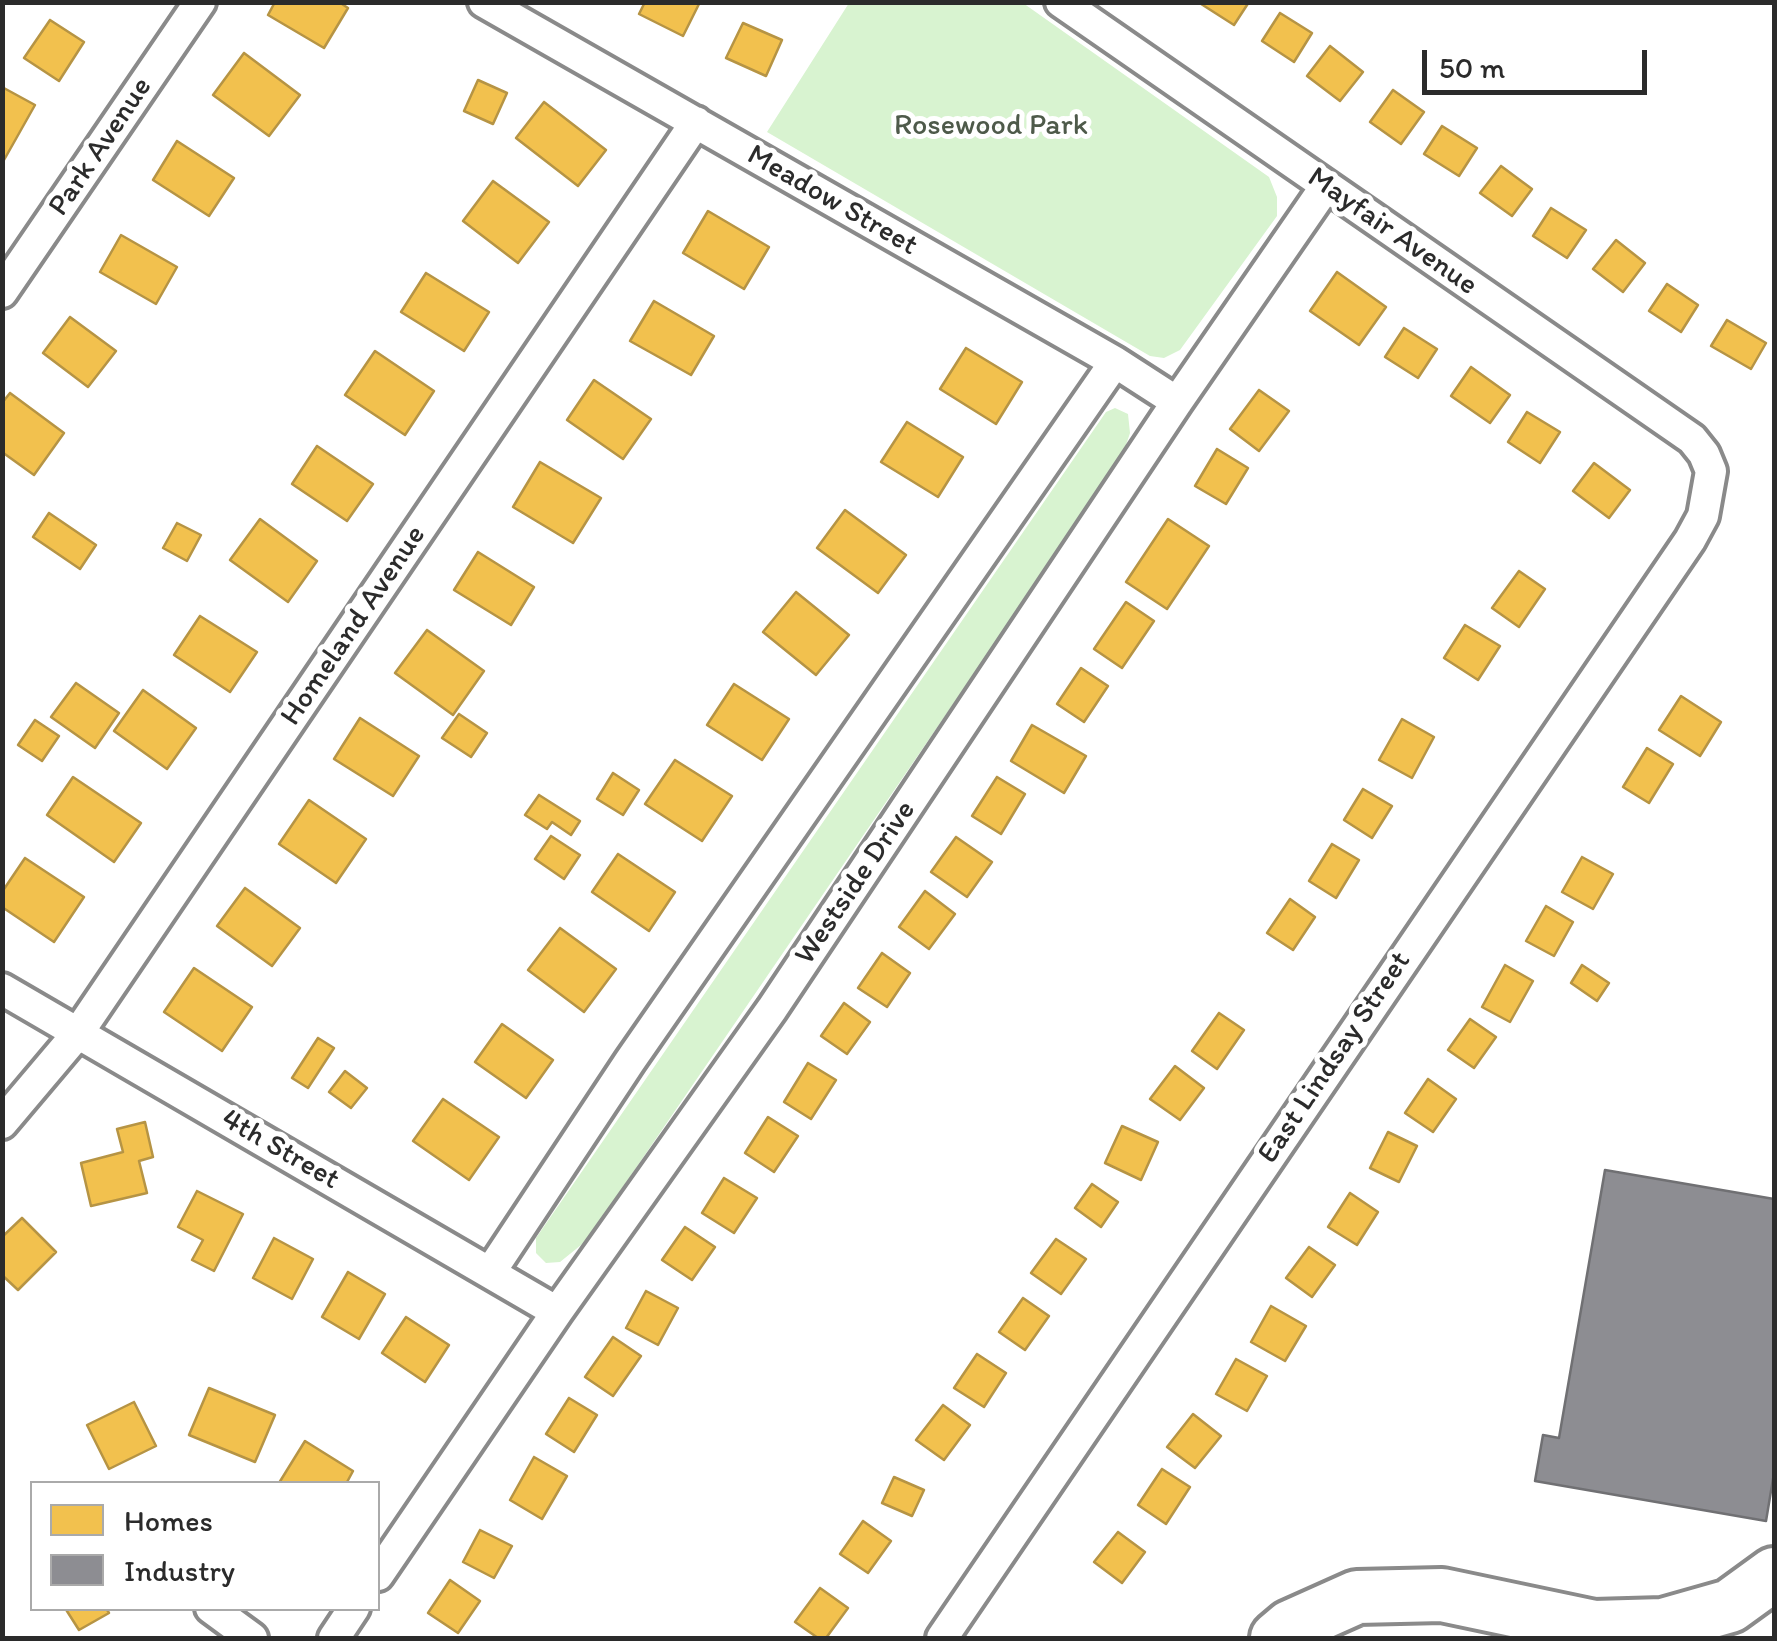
<!DOCTYPE html>
<html>
<head>
<meta charset="utf-8">
<style>
  body { margin:0 }
  #map { position:relative; width:1777px; height:1641px; overflow:hidden; background:#fff; font-family:Itim,sans-serif }
  canvas { display:block }
  .frame { position:absolute; inset:0; border:5px solid #2b2b2b; pointer-events:none }
  .legend { position:absolute; left:30px; top:1481px; width:350px; height:130px; box-sizing:border-box; background:#fff; border:2px solid #aaa; margin:0; padding:12px 18px; list-style:none; font-size:30px; color:#2b2b2b }
  .legend li { display:flex; align-items:center; gap:20px; height:50px }
  .legend b { width:50px; border:2px solid #aaa }
  .scale { position:absolute; left:1422px; top:50px; width:225px; height:45px; box-sizing:border-box; border:5px solid #2b2b2b; border-top:0; padding-left:12px; font-size:30px; line-height:35px; white-space:nowrap; color:#2b2b2b; -webkit-text-stroke:8px #fff; paint-order:stroke }
</style>
</head>
<body>
<div id="map">
<canvas width="1777" height="1641"></canvas>
<div class="frame"></div>
<ul class="legend">
<li><b style="height:28px;background:#f2c14e"></b>Homes</li>
<li><b style="height:28px;background:#8d8d92"></b>Industry</li>
</ul>
<div class="scale">50 m</div>
</div>
<script>
const g = document.querySelector('canvas').getContext('2d');
g.lineJoin = 'round';
function paint(path, color) {
  g.fillStyle = color;
  g.fill(path, 'evenodd');
}
function poly(rows) {
  const path = new Path2D();
  for (const r of rows) {
    path.moveTo(r[0], r[1]);
    for (let i = 2; i < r.length; i += 2) path.lineTo(r[i], r[i + 1]);
  }
  return path;
}
function trace(path, color, width, dash) {
  g.strokeStyle = color;
  g.lineWidth = width;
  g.lineCap = dash ? 'butt' : 'round';
  g.setLineDash(dash || []);
  g.stroke(path);
}
function label(font, color, halo, rows, align = 'center') {
  g.font = font + ' Itim,sans-serif';
  g.lineWidth = 10;
  g.setLineDash([]);
  g.textBaseline = 'middle';
  g.strokeStyle = halo;
  g.fillStyle = color;
  for (const [text, x, y, turn = 0] of rows) {
    g.save();
    g.translate(x, y);
    g.rotate((+turn || 0) * Math.PI / 180);
    g.textAlign = isNaN(turn) ? turn : align;
    if (halo) g.strokeText(text, 0, 0);
    g.fillText(text, 0, 0);
    g.restore();
  }
}
paint(poly([
  [849,3,1023,3,1269,177,1277,197,1277,216,1180,350,1164,358,1150,356,767,132],
  [1115,408,1128,414,1130,433,1122,457,586,1241,560,1262,546,1263,536,1253,536,1238,1106,412]
]), '#d8f3d0');
const homes = poly([
  [275,2,339,2,348,8,324,48,268,15,275,2],
  [645,2,700,2,683,36,639,14,645,2],
  [1198,2,1249,2,1234,25,1198,2],
  [1280,13,1312,33,1294,62,1262,41,1280,13],
  [50,20,84,42,59,81,24,58,50,20],
  [743,23,782,40,766,76,726,58,743,23],
  [1330,46,1363,72,1340,101,1307,76,1330,46],
  [244,53,300,95,269,136,213,95,244,53],
  [478,80,507,93,493,124,464,111,478,80],
  [2,87,35,105,4,160,2,159,2,87],
  [1393,90,1424,112,1401,144,1370,122,1393,90],
  [544,102,606,150,578,186,516,138,544,102],
  [1442,126,1477,148,1459,176,1424,154,1442,126],
  [177,141,234,178,209,216,153,180,177,141],
  [1501,166,1532,189,1512,216,1480,193,1501,166],
  [493,181,549,222,518,263,463,221,493,181],
  [1551,208,1586,230,1567,258,1533,236,1551,208],
  [708,211,769,247,744,289,683,253,708,211],
  [121,235,177,267,156,304,100,272,121,235],
  [1616,240,1645,263,1623,292,1593,269,1616,240],
  [1337,272,1386,307,1359,345,1310,311,1337,272],
  [426,273,489,312,464,351,401,312,426,273],
  [1667,284,1698,305,1681,332,1649,311,1667,284],
  [654,301,714,336,691,375,630,341,654,301],
  [70,317,116,351,88,387,43,353,70,317],
  [1727,320,1766,343,1751,369,1711,346,1727,320],
  [1404,328,1437,349,1418,378,1385,357,1404,328],
  [966,348,1022,382,996,424,940,389,966,348],
  [375,351,434,391,405,435,345,395,375,351],
  [1471,367,1510,395,1490,423,1451,396,1471,367],
  [594,380,651,419,623,459,567,420,594,380],
  [1259,390,1289,411,1259,451,1230,429,1259,390],
  [10,393,64,433,34,475,2,452,2,403,10,393],
  [1527,412,1560,432,1540,463,1508,442,1527,412],
  [907,422,963,457,938,497,881,462,907,422],
  [317,446,373,484,347,521,292,484,317,446],
  [1217,449,1248,468,1226,504,1195,486,1217,449],
  [540,462,601,498,573,543,513,507,540,462],
  [1594,463,1630,490,1609,518,1573,491,1594,463],
  [845,510,906,555,878,593,817,548,845,510],
  [49,513,96,545,80,569,33,537,49,513],
  [260,519,317,561,288,602,230,560,260,519],
  [1168,519,1209,546,1167,609,1126,582,1168,519],
  [177,523,201,535,187,561,163,548,177,523],
  [478,552,534,587,511,625,454,590,478,552],
  [1519,571,1545,589,1519,627,1492,608,1519,571],
  [796,592,849,635,816,675,763,632,796,592],
  [1126,602,1154,621,1122,668,1094,649,1126,602],
  [200,616,257,652,230,692,174,655,200,616],
  [1465,625,1500,646,1478,680,1444,658,1465,625],
  [427,630,484,671,453,715,395,673,427,630],
  [1081,668,1108,686,1084,722,1057,704,1081,668],
  [76,683,119,713,95,748,51,717,76,683],
  [734,684,789,719,762,760,707,725,734,684],
  [143,690,196,728,167,769,114,731,143,690],
  [1681,696,1721,722,1700,756,1659,730,1681,696],
  [459,714,487,733,471,757,442,738,459,714],
  [360,718,419,756,393,796,334,759,360,718],
  [1402,719,1434,737,1412,778,1379,760,1402,719],
  [35,720,59,736,42,761,18,745,35,720],
  [1032,725,1086,756,1064,793,1011,761,1032,725],
  [1647,748,1673,764,1649,803,1623,787,1647,748],
  [675,760,732,796,702,841,645,804,675,760],
  [613,773,639,790,623,815,597,799,613,773],
  [73,777,141,823,114,862,47,815,73,777],
  [997,777,1025,794,1001,834,972,816,997,777],
  [1363,789,1392,806,1372,838,1344,820,1363,789],
  [539,795,580,821,571,835,552,822,547,829,525,815,539,795],
  [309,800,366,839,336,883,279,844,309,800],
  [551,836,580,855,564,879,535,859,551,836],
  [956,837,992,862,967,897,931,872,956,837],
  [1332,844,1359,860,1336,898,1309,881,1332,844],
  [618,854,675,892,649,931,592,892,618,854],
  [1582,857,1613,874,1593,909,1562,892,1582,857],
  [25,858,84,897,54,942,2,907,2,892,25,858],
  [245,888,300,928,272,966,217,926,245,888],
  [925,891,955,914,929,949,899,927,925,891],
  [1290,899,1315,917,1293,950,1267,933,1290,899],
  [1546,906,1573,922,1554,956,1526,941,1546,906],
  [560,928,616,969,584,1012,528,970,560,928],
  [882,953,910,973,887,1007,858,988,882,953],
  [1505,965,1533,981,1510,1022,1482,1007,1505,965],
  [1582,965,1609,983,1597,1001,1571,983,1582,965],
  [194,968,252,1007,222,1051,164,1012,194,968],
  [844,1003,870,1022,847,1054,821,1036,844,1003],
  [1219,1013,1244,1030,1217,1069,1192,1051,1219,1013],
  [1470,1019,1496,1037,1474,1068,1448,1050,1470,1019],
  [502,1024,553,1060,526,1098,475,1062,502,1024],
  [318,1038,334,1048,308,1088,292,1078,318,1038],
  [808,1063,836,1080,811,1119,784,1102,808,1063],
  [1175,1066,1204,1088,1180,1120,1150,1099,1175,1066],
  [345,1071,367,1088,351,1108,329,1092,345,1071],
  [1428,1079,1456,1099,1433,1132,1405,1113,1428,1079],
  [443,1099,499,1137,469,1180,413,1141,443,1099],
  [768,1117,798,1136,774,1172,745,1153,768,1117],
  [145,1122,153,1157,139,1161,147,1193,91,1206,81,1163,123,1152,117,1129,145,1122],
  [1122,1126,1158,1142,1141,1180,1105,1163,1122,1126],
  [1388,1132,1417,1146,1399,1182,1370,1168,1388,1132],
  [724,1178,757,1198,734,1233,702,1213,724,1178],
  [1092,1184,1118,1202,1101,1227,1075,1208,1092,1184],
  [197,1191,243,1214,214,1271,192,1260,203,1240,178,1227,197,1191],
  [1350,1193,1378,1212,1357,1245,1328,1227,1350,1193],
  [22,1218,56,1252,18,1290,2,1275,2,1237,22,1218],
  [685,1227,715,1247,692,1280,662,1260,685,1227],
  [274,1238,313,1259,292,1299,253,1278,274,1238],
  [1056,1239,1086,1259,1061,1294,1031,1273,1056,1239],
  [1309,1247,1335,1265,1312,1297,1286,1278,1309,1247],
  [348,1272,385,1294,359,1339,322,1317,348,1272],
  [646,1291,678,1308,658,1345,626,1328,646,1291],
  [1023,1298,1049,1316,1025,1350,999,1332,1023,1298],
  [1271,1306,1306,1326,1285,1361,1251,1342,1271,1306],
  [406,1317,449,1345,425,1382,382,1353,406,1317],
  [613,1337,641,1356,613,1396,585,1377,613,1337],
  [977,1354,1006,1373,984,1407,954,1388,977,1354],
  [1236,1359,1267,1376,1247,1411,1216,1394,1236,1359],
  [209,1388,275,1415,255,1462,189,1435,209,1388],
  [569,1398,597,1415,574,1452,546,1434,569,1398],
  [134,1402,156,1446,109,1469,87,1425,134,1402],
  [943,1405,970,1425,944,1460,916,1440,943,1405],
  [1193,1414,1221,1436,1195,1468,1167,1447,1193,1414],
  [305,1441,353,1471,346,1484,279,1483,305,1441],
  [534,1457,567,1476,542,1519,510,1500,534,1457],
  [1162,1469,1190,1487,1166,1524,1138,1505,1162,1469],
  [894,1477,924,1490,912,1516,882,1503,894,1477],
  [863,1521,891,1541,868,1573,840,1554,863,1521],
  [480,1530,512,1546,494,1578,463,1562,480,1530],
  [1118,1532,1145,1552,1122,1583,1094,1562,1118,1532],
  [450,1580,480,1601,458,1633,428,1613,450,1580],
  [820,1588,848,1608,826,1638,818,1638,795,1622,820,1588],
  [65,1608,106,1608,109,1613,79,1630,65,1608]
]);
paint(homes, '#f2c14e');
trace(homes, '#b69444', 2.5);
const industry = poly([
  [1605,1170,1774,1199,1774,1473,1766,1521,1535,1481,1543,1435,1559,1438,1605,1170]
]);
paint(industry, '#8d8d92');
trace(industry, '#707073', 2.5);
const minor = poly([
  [484,2,1115,362,1177,402],
  [2,292,200,2],
  [2,989,557,1312],
  [2,1123,78,1033,696,122],
  [491,1271,630,1061,1115,362],
  [378,1575,557,1312,772,1009,1177,402,1326,186],
  [211,1608,252,1638],
  [334,1638,354,1608],
  [942,1638,1690,540,1703,516,1711,471,1704,454,1692,439,1061,2]
]);
const motorway = poly([
  [1277,1638,1290,1627,1357,1597,1442,1595,1594,1627,1663,1625,1730,1606,1774,1574]
]);
trace(minor, '#8a8a8a', 38);
trace(motorway, '#8a8a8a', 60);
trace(minor, '#fff', 30);
trace(motorway, '#fff', 52);
label('30px', '#4e5a4a', '#fff', [
  ["Rosewood Park",991,126]
]);
label('30px', '#2b2b2b', '#fff', [
  ["Park Avenue",101,147,-56],
  ["Meadow Street",832,201,30],
  ["Mayfair Avenue",1392,232,35],
  ["Homeland Avenue",354,626,-56],
  ["Westside Drive",856,883,-56],
  ["East Lindsay Street",1335,1058,-56],
  ["4th Street",280,1150,30]
]);
</script>
</body>
</html>
